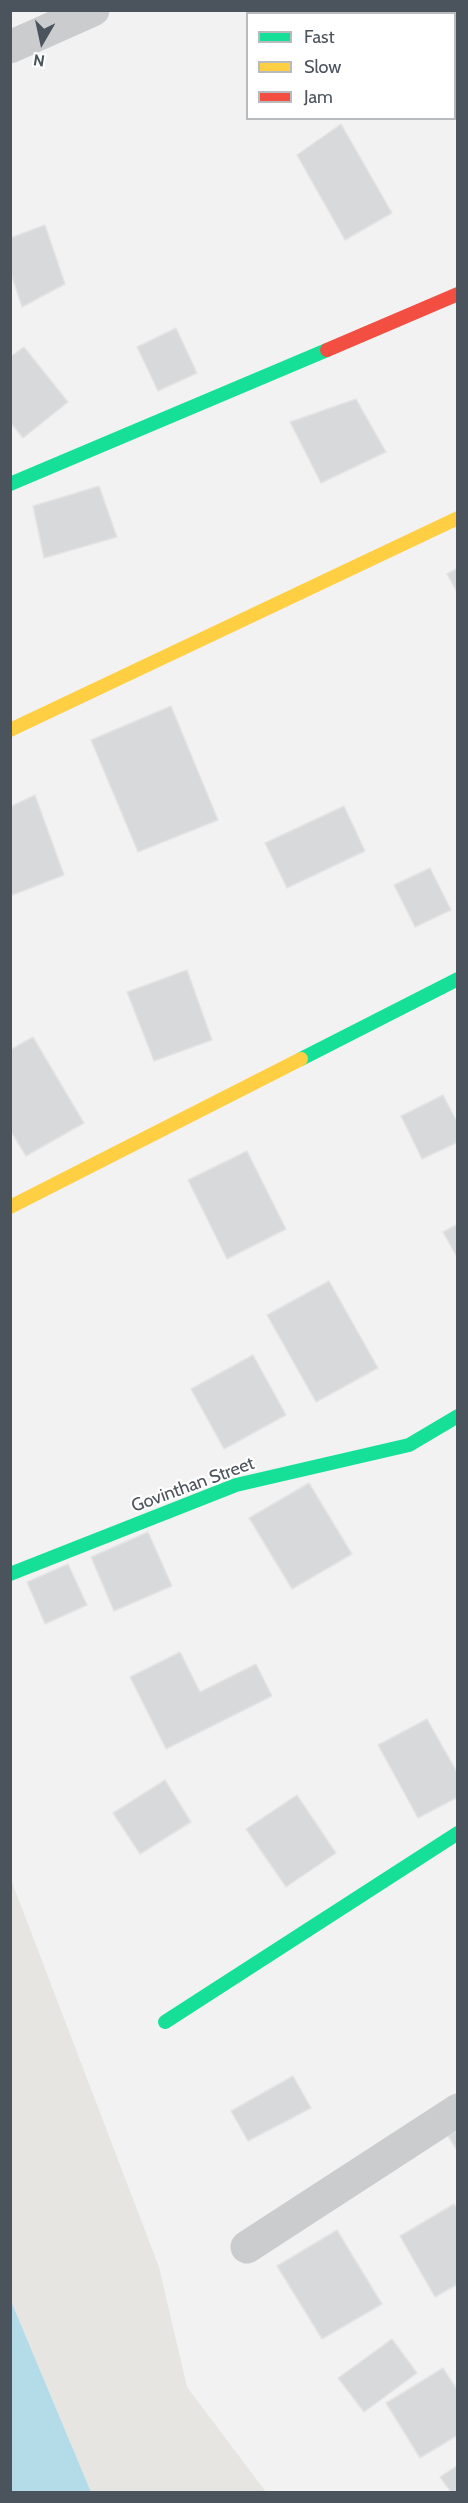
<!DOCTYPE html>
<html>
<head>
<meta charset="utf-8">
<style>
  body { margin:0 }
  #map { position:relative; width:468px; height:2503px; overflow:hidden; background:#f2f2f2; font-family:Cabin,sans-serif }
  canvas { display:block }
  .frame { position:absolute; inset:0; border:12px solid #4b545d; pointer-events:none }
  .legend { position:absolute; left:246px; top:12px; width:210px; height:108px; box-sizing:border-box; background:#fff; border:2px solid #b7bbbe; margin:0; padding:8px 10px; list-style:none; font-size:18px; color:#4b545d }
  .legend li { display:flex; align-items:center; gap:12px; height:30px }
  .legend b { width:30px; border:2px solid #b7bbbe }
  .north { position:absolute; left:12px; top:12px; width:60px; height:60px; -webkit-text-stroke:4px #fff; paint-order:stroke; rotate:189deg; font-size:16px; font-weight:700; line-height:24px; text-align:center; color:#4b545d }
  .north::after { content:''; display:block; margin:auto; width:21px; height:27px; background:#4b545d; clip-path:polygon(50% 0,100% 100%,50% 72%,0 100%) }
</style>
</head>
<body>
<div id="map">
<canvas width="468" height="2503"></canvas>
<div class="frame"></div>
<ul class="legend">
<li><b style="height:8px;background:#16e098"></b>Fast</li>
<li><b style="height:8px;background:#ffcf43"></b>Slow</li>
<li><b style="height:8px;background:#f24e42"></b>Jam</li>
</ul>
<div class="north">N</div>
</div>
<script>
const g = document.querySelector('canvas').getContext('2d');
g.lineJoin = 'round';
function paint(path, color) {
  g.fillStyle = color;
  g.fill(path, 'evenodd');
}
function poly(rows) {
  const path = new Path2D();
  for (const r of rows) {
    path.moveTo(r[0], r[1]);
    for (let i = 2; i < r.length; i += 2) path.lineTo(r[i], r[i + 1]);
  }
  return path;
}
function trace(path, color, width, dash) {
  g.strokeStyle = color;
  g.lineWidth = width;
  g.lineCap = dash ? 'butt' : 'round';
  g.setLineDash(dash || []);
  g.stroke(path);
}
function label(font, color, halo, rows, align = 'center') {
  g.font = font + ' Cabin,sans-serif';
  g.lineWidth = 4.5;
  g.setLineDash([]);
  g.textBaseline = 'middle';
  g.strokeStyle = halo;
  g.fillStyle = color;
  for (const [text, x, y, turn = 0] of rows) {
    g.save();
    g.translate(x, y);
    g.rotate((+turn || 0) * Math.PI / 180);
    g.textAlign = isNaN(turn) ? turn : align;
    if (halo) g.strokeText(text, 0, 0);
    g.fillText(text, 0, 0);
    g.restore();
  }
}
paint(poly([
  [10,1877,159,2267,187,2387,266,2492,91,2492,11,2301]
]), '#e6e5e1');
paint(poly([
  [10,2301,11,2301,91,2492,11,2492]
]), '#b3dbe8');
const building = poly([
  [297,10,330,10,331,14,287,14,297,10],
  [341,124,392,213,345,240,297,155,341,124],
  [45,225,65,284,22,307,10,271,10,238,45,225],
  [176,328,197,373,158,391,137,347,176,328],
  [24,347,68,402,23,438,10,422,10,357,24,347],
  [356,399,386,452,321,483,290,422,356,399],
  [99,486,117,537,44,558,33,506,99,486],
  [458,568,458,594,447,574,458,568],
  [171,706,218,820,138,852,91,740,171,706],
  [35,795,64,875,10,896,10,807,35,795],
  [344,806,365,851,287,888,265,843,344,806],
  [430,868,451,910,415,927,394,885,430,868],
  [187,970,212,1040,154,1061,127,992,187,970],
  [33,1037,84,1123,26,1156,10,1130,10,1050,33,1037],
  [443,1095,458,1124,458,1142,422,1159,401,1116,443,1095],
  [247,1151,286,1229,227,1259,188,1180,247,1151],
  [458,1224,458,1259,443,1232,458,1224],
  [329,1281,378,1368,316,1402,267,1315,329,1281],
  [253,1355,286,1415,224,1449,191,1389,253,1355],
  [309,1483,352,1554,292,1589,249,1518,309,1483],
  [148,1532,172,1586,114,1611,91,1557,148,1532],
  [68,1564,87,1605,45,1624,27,1582,68,1564],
  [180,1652,200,1692,256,1664,272,1696,166,1749,130,1677,180,1652],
  [427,1719,458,1774,458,1797,418,1818,378,1745,427,1719],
  [165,1780,191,1822,140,1854,113,1813,165,1780],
  [297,1795,336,1853,286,1887,246,1829,297,1795],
  [293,2076,311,2108,248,2141,231,2111,293,2076],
  [458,2130,458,2152,448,2136,458,2130],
  [454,2204,458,2210,458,2284,435,2297,400,2236,454,2204],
  [337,2230,382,2304,322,2339,277,2266,337,2230],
  [392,2339,417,2373,364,2412,338,2378,392,2339],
  [443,2368,458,2391,458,2435,420,2458,386,2403,443,2368],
  [458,2465,458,2492,451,2492,440,2477,458,2465]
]);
paint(building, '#d8d9db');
trace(building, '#e4e4e5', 1.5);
trace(poly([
  [10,47,93,10],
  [247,2247,458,2110]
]), '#caccce', 33);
trace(poly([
  [10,484,327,350],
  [301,1059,458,979],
  [10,1574,236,1485,409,1445,458,1416],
  [165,2022,458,1833]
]), '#16e098', 14);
trace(poly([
  [10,730,458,518],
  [10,1207,301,1059]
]), '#ffcf43', 14);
trace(poly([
  [327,350,458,294]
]), '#f24e42', 14);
label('18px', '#4b545d', '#fff', [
  ["Govinthan Street",193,1485,-20]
]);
</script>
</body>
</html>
